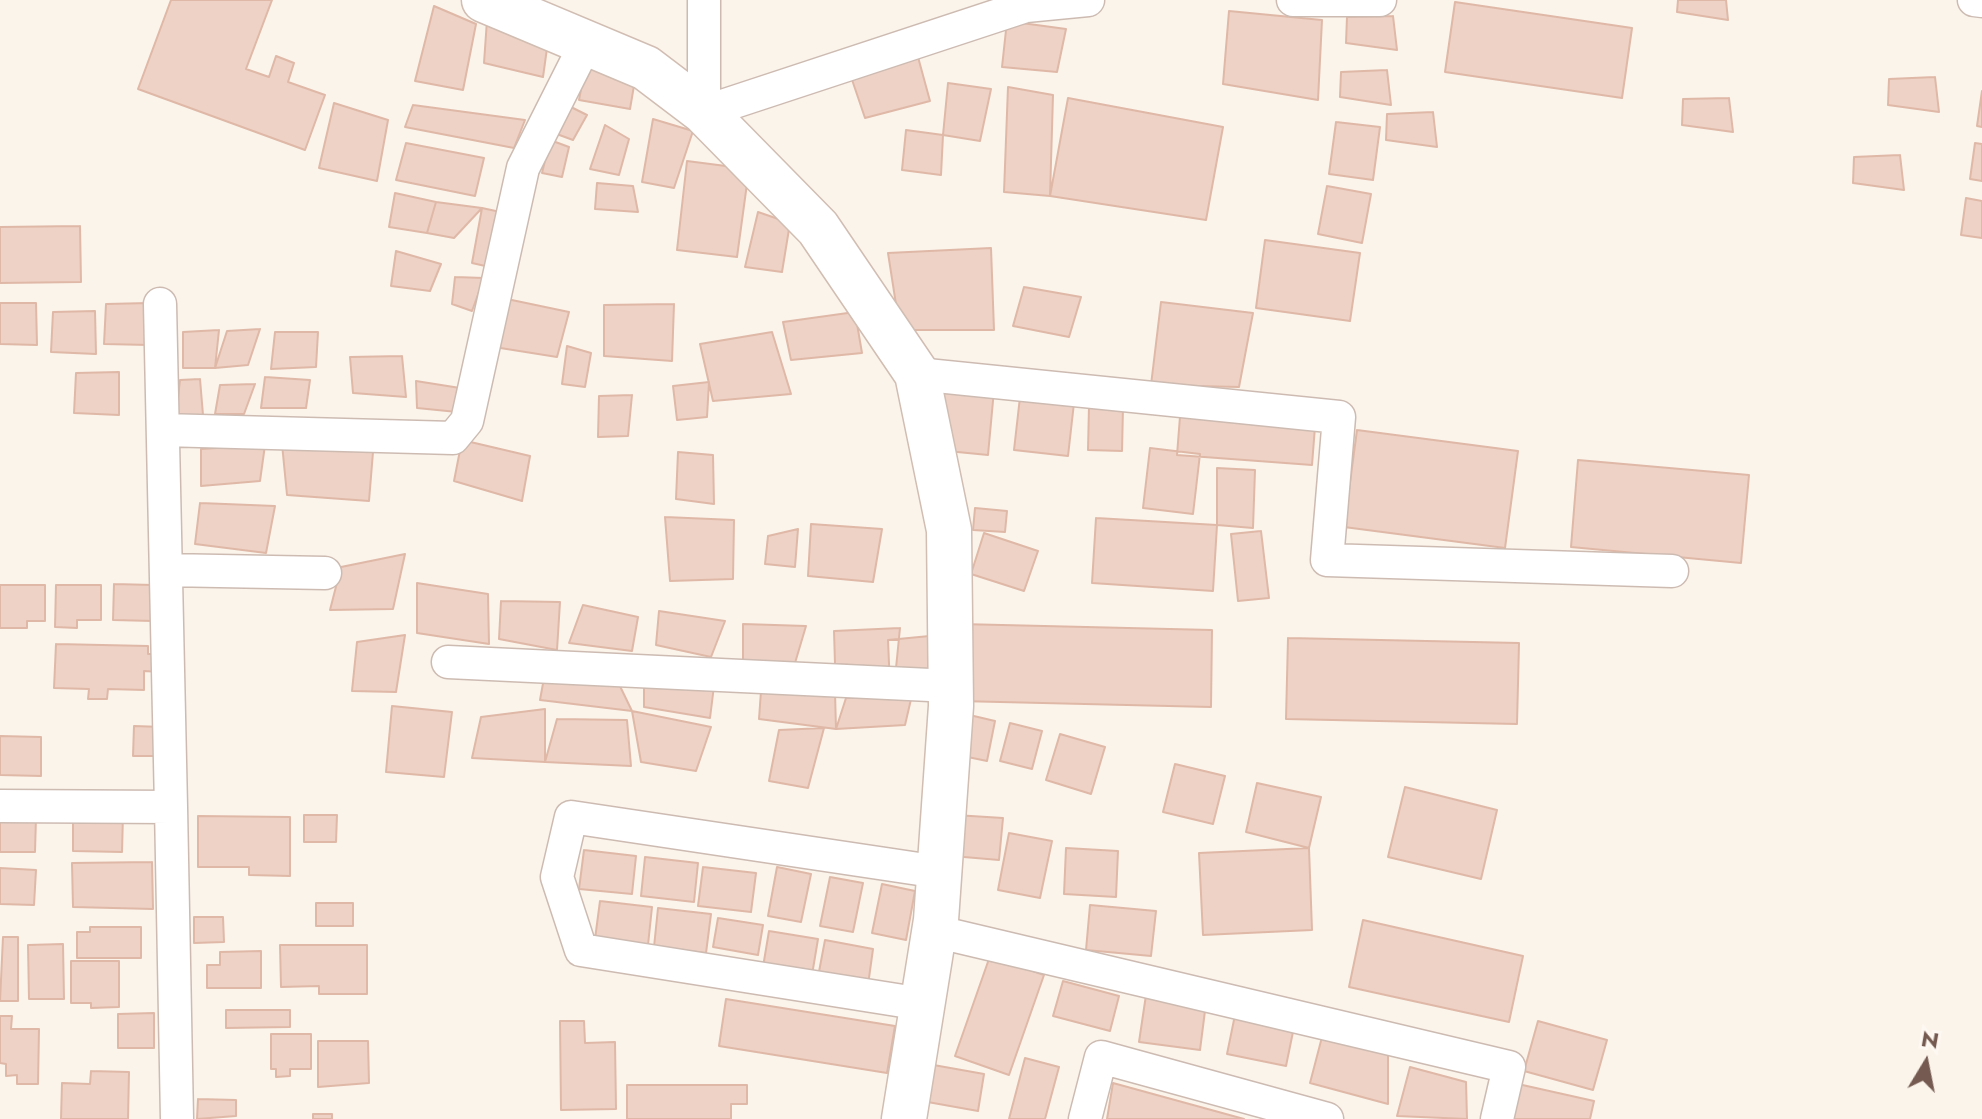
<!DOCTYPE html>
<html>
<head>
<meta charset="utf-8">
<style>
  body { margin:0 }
  #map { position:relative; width:1982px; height:1119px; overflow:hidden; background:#fbf4eb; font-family:Jost,sans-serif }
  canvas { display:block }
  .north { position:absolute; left:1886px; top:1023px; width:80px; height:80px; -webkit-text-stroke:6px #fef8f2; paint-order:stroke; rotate:10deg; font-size:22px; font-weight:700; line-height:32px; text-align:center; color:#745a50 }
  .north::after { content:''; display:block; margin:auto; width:28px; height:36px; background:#745a50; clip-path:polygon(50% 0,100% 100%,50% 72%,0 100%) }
</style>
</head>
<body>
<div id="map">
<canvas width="1982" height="1119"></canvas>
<div class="north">N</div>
</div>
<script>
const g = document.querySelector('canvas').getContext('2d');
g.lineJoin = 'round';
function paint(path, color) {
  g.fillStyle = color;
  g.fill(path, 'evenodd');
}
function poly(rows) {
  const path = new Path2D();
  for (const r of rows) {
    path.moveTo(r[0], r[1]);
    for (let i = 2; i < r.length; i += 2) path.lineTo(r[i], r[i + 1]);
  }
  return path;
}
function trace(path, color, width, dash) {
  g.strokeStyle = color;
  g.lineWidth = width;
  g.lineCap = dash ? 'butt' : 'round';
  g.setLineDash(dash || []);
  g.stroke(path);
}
const building = poly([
  [171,0,272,0,246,69,269,77,276,56,294,63,288,82,325,95,305,150,138,89,171,0],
  [1678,0,1726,0,1728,20,1677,12,1678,0],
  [1455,2,1632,28,1622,98,1445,72,1455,2],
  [434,6,476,24,463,90,415,81,434,6],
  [1229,11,1322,20,1318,100,1223,84,1229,11],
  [1393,16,1397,50,1346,43,1347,17,1393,16],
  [487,20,548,41,543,77,484,63,487,20],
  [1007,21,1066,29,1057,72,1002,67,1007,21],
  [918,57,930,101,865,118,847,65,918,57],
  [586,63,636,74,630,109,579,100,586,63],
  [1387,70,1391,105,1340,97,1341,72,1387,70],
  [1935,77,1939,112,1888,105,1889,79,1935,77],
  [948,83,991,89,980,141,943,135,948,83],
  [1008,87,1053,95,1050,196,1004,192,1008,87],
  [1982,91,1982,127,1977,126,1982,91],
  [1068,98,1223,127,1206,220,1050,196,1068,98],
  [1729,98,1733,132,1682,125,1683,99,1729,98],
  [334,103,388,120,377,181,319,168,334,103],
  [413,105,525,120,514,148,405,127,413,105],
  [567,105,587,115,573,140,554,133,567,105],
  [1433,112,1437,147,1386,140,1387,114,1433,112],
  [653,119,693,131,674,188,642,182,653,119],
  [1336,122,1380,127,1373,180,1329,174,1336,122],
  [605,125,629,139,619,175,590,169,605,125],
  [906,130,943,135,941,175,902,170,906,130],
  [550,140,569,147,562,177,542,173,550,140],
  [406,143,484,158,475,196,396,180,406,143],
  [1975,143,1982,144,1982,181,1970,179,1975,143],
  [1900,155,1904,190,1853,183,1854,157,1900,155],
  [687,161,749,169,737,257,677,250,687,161],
  [597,183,633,186,638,212,595,209,597,183],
  [1327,186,1371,194,1362,243,1318,234,1327,186],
  [395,193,436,202,427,233,389,227,395,193],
  [1966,198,1982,201,1982,238,1961,235,1966,198],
  [436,202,482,208,454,238,427,233,436,202],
  [482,208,505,213,494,268,472,263,482,208],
  [758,212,790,223,782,272,745,267,758,212],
  [80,226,81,282,0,283,0,227,80,226],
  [1265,240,1360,253,1350,321,1256,308,1265,240],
  [991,248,994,330,900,330,888,253,991,248],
  [396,251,441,264,430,291,391,286,396,251],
  [455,277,484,278,472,311,452,304,455,277],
  [1024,287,1081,297,1069,337,1013,326,1024,287],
  [507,299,569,312,557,357,494,347,507,299],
  [1161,302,1253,313,1239,387,1151,385,1161,302],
  [0,303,36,303,37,345,0,344,0,303],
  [149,303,149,345,104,344,106,304,149,303],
  [674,304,672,361,604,356,604,305,674,304],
  [95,311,96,354,51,352,53,312,95,311],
  [855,312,862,353,791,360,783,322,855,312],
  [260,329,248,365,215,368,227,331,260,329],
  [219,330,215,368,183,368,183,332,219,330],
  [275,332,318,332,316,367,271,369,275,332],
  [772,332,791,394,713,401,700,344,772,332],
  [567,346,591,353,585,387,562,384,567,346],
  [402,356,406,397,353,393,350,357,402,356],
  [119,372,119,415,74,413,76,373,119,372],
  [265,377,310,380,306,408,261,408,265,377],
  [200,379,203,415,176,416,180,380,200,379],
  [416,381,460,388,457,412,417,408,416,381],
  [709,382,707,417,677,420,673,386,709,382],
  [255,384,244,414,215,414,220,385,255,384],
  [943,386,994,390,988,455,937,450,943,386],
  [1182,391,1317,401,1312,465,1177,455,1182,391],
  [632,395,628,436,598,437,599,396,632,395],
  [1020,397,1074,403,1068,456,1014,450,1020,397],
  [1089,406,1123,407,1122,451,1088,450,1089,406],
  [1357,430,1518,451,1505,548,1344,527,1357,430],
  [462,440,530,456,522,501,454,481,462,440],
  [282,444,373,452,369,501,287,495,282,444],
  [265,445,260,481,201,486,201,449,265,445],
  [1150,448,1200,454,1193,514,1143,508,1150,448],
  [678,452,713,455,714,504,676,499,678,452],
  [1578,460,1749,475,1741,563,1571,547,1578,460],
  [1217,468,1255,470,1253,528,1217,525,1217,468],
  [200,503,275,506,266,553,195,544,200,503],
  [975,508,1007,511,1005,532,973,530,975,508],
  [665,517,734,520,733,579,670,581,665,517],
  [1096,518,1217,525,1213,591,1092,583,1096,518],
  [811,524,882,529,873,582,808,576,811,524],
  [798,529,795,567,765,564,768,536,798,529],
  [1261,531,1269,598,1238,601,1231,534,1261,531],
  [984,533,1038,551,1024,591,971,574,984,533],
  [405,554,393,609,330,610,341,567,405,554],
  [417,583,488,594,489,644,417,633,417,583],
  [114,584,153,585,153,621,113,620,114,584],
  [0,585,45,585,45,621,27,621,27,628,0,628,0,585],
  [56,585,101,585,101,620,77,620,77,628,55,627,56,585],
  [501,601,560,602,557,650,499,639,501,601],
  [583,605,638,617,632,651,569,643,583,605],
  [659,611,725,621,711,657,656,645,659,611],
  [743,624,806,626,795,663,743,663,743,624],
  [960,624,1212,630,1211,707,958,701,960,624],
  [900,628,896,668,835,664,834,631,900,628],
  [405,635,396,692,352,691,357,642,405,635],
  [940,635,941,686,890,687,888,640,940,635],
  [1288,638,1519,643,1517,724,1286,719,1288,638],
  [56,644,148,646,148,654,160,654,160,672,144,671,144,690,108,689,107,699,88,699,89,689,54,688,56,644],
  [544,678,617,680,632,711,540,700,544,678],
  [644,681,714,686,710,718,644,707,644,681],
  [761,691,835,692,836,729,759,719,761,691],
  [912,695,905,725,836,729,846,698,912,695],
  [392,706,452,712,444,777,386,772,392,706],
  [545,709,545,762,472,758,481,717,545,709],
  [632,711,711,727,696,771,641,762,632,711],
  [961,713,995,721,987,761,953,754,961,713],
  [557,719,627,720,631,766,545,762,557,719],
  [1010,723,1042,731,1032,769,1000,761,1010,723],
  [134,726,163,727,162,756,133,756,134,726],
  [824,728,808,788,769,781,779,730,824,728],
  [1060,734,1105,747,1091,794,1046,780,1060,734],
  [0,736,41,737,41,776,0,775,0,736],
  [1175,764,1225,776,1213,824,1163,812,1175,764],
  [1257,783,1321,797,1309,848,1246,832,1257,783],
  [1405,787,1497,810,1481,879,1388,857,1405,787],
  [73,813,123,814,122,852,73,851,73,813],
  [304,815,337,815,336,842,304,842,304,815],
  [955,815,1003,818,999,860,952,856,955,815],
  [0,816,36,817,35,852,0,852,0,816],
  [198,816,290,817,290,876,249,875,249,867,198,867,198,816],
  [1009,833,1052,841,1040,898,998,890,1009,833],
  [1066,848,1118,851,1116,897,1064,894,1066,848],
  [1309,848,1312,930,1203,935,1199,853,1309,848],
  [584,850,636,856,632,894,579,889,584,850],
  [645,857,698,863,694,902,641,896,645,857],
  [152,862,153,909,73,907,72,863,152,862],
  [703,867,756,873,751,912,698,906,703,867],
  [777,867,811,874,801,922,768,916,777,867],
  [0,868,36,870,34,905,0,904,0,868],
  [830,877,863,883,853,932,820,926,830,877],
  [882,884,915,891,906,940,872,933,882,884],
  [600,901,652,907,648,945,595,939,600,901],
  [316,903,353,903,353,926,316,926,316,903],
  [1090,905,1156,911,1151,956,1086,950,1090,905],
  [658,908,711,914,706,953,654,947,658,908],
  [194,917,223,917,224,942,194,943,194,917],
  [718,918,763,925,758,955,713,947,718,918],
  [1363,920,1523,956,1509,1022,1349,987,1363,920],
  [90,927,141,927,141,958,77,958,77,932,90,932,90,927],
  [769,931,818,939,812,975,763,967,769,931],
  [3,937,18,937,18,1001,0,1001,3,937],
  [825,940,873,949,868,985,818,977,825,940],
  [63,944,64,999,29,999,28,945,63,944],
  [280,945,367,945,367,994,319,994,319,986,281,987,280,945],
  [261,951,261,988,207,988,207,965,220,965,220,952,261,951],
  [990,956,1044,975,1009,1075,955,1056,990,956],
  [71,961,119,961,119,1007,91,1008,91,1003,71,1003,71,961],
  [1063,981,1119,996,1110,1031,1053,1016,1063,981],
  [1146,995,1206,1003,1200,1050,1139,1042,1146,995],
  [726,999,895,1026,887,1073,719,1046,726,999],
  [226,1010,290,1010,290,1027,226,1028,226,1010],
  [154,1013,154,1048,118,1048,118,1014,154,1013],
  [1235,1015,1294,1027,1286,1066,1227,1054,1235,1015],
  [0,1016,12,1016,11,1029,39,1029,38,1084,17,1084,17,1075,6,1076,6,1064,0,1063,0,1016],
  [560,1021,584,1021,585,1043,615,1042,616,1109,561,1110,560,1021],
  [1538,1021,1607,1040,1593,1090,1524,1071,1538,1021],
  [271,1034,311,1034,311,1069,290,1069,290,1076,276,1077,276,1069,271,1069,271,1034],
  [1322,1037,1388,1054,1388,1104,1310,1083,1322,1037],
  [318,1041,368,1041,369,1083,318,1087,318,1041],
  [1025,1058,1059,1067,1045,1119,1009,1119,1025,1058],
  [928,1064,984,1074,978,1111,922,1101,928,1064],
  [1410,1067,1466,1082,1467,1119,1397,1116,1410,1067],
  [91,1071,129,1072,128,1119,61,1119,62,1083,90,1084,91,1071],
  [1113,1083,1244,1119,1107,1119,1113,1083],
  [1518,1084,1594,1101,1590,1119,1510,1119,1518,1084],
  [627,1085,747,1085,747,1104,731,1104,731,1119,627,1119,627,1085],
  [198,1099,236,1100,236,1116,197,1119,198,1099],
  [313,1114,332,1114,332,1119,313,1119,313,1114]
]);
paint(building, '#eed2c5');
trace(building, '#dfb8a7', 2);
const street = poly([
  [704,0,704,112,1026,6,1088,0],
  [1293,0,1380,0],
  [1974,0,1982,1],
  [160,304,171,807],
  [917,374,1339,417,1327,560,1672,571],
  [163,430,453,438,467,421,523,168,587,41],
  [166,570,325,573],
  [448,662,951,686],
  [0,806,171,807,177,1119],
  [934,931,1509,1067,1497,1119],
  [922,1004,581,950,557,877,571,817,939,872],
  [1085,1119,1101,1057,1327,1119]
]);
const secondary = poly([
  [484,0,646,68,704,112,818,228,917,374,949,530,951,706,936,920,904,1119]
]);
trace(street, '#cdbbb2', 35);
trace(secondary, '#d1bdb2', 47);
trace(street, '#fff', 32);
trace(secondary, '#fff', 44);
</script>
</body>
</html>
